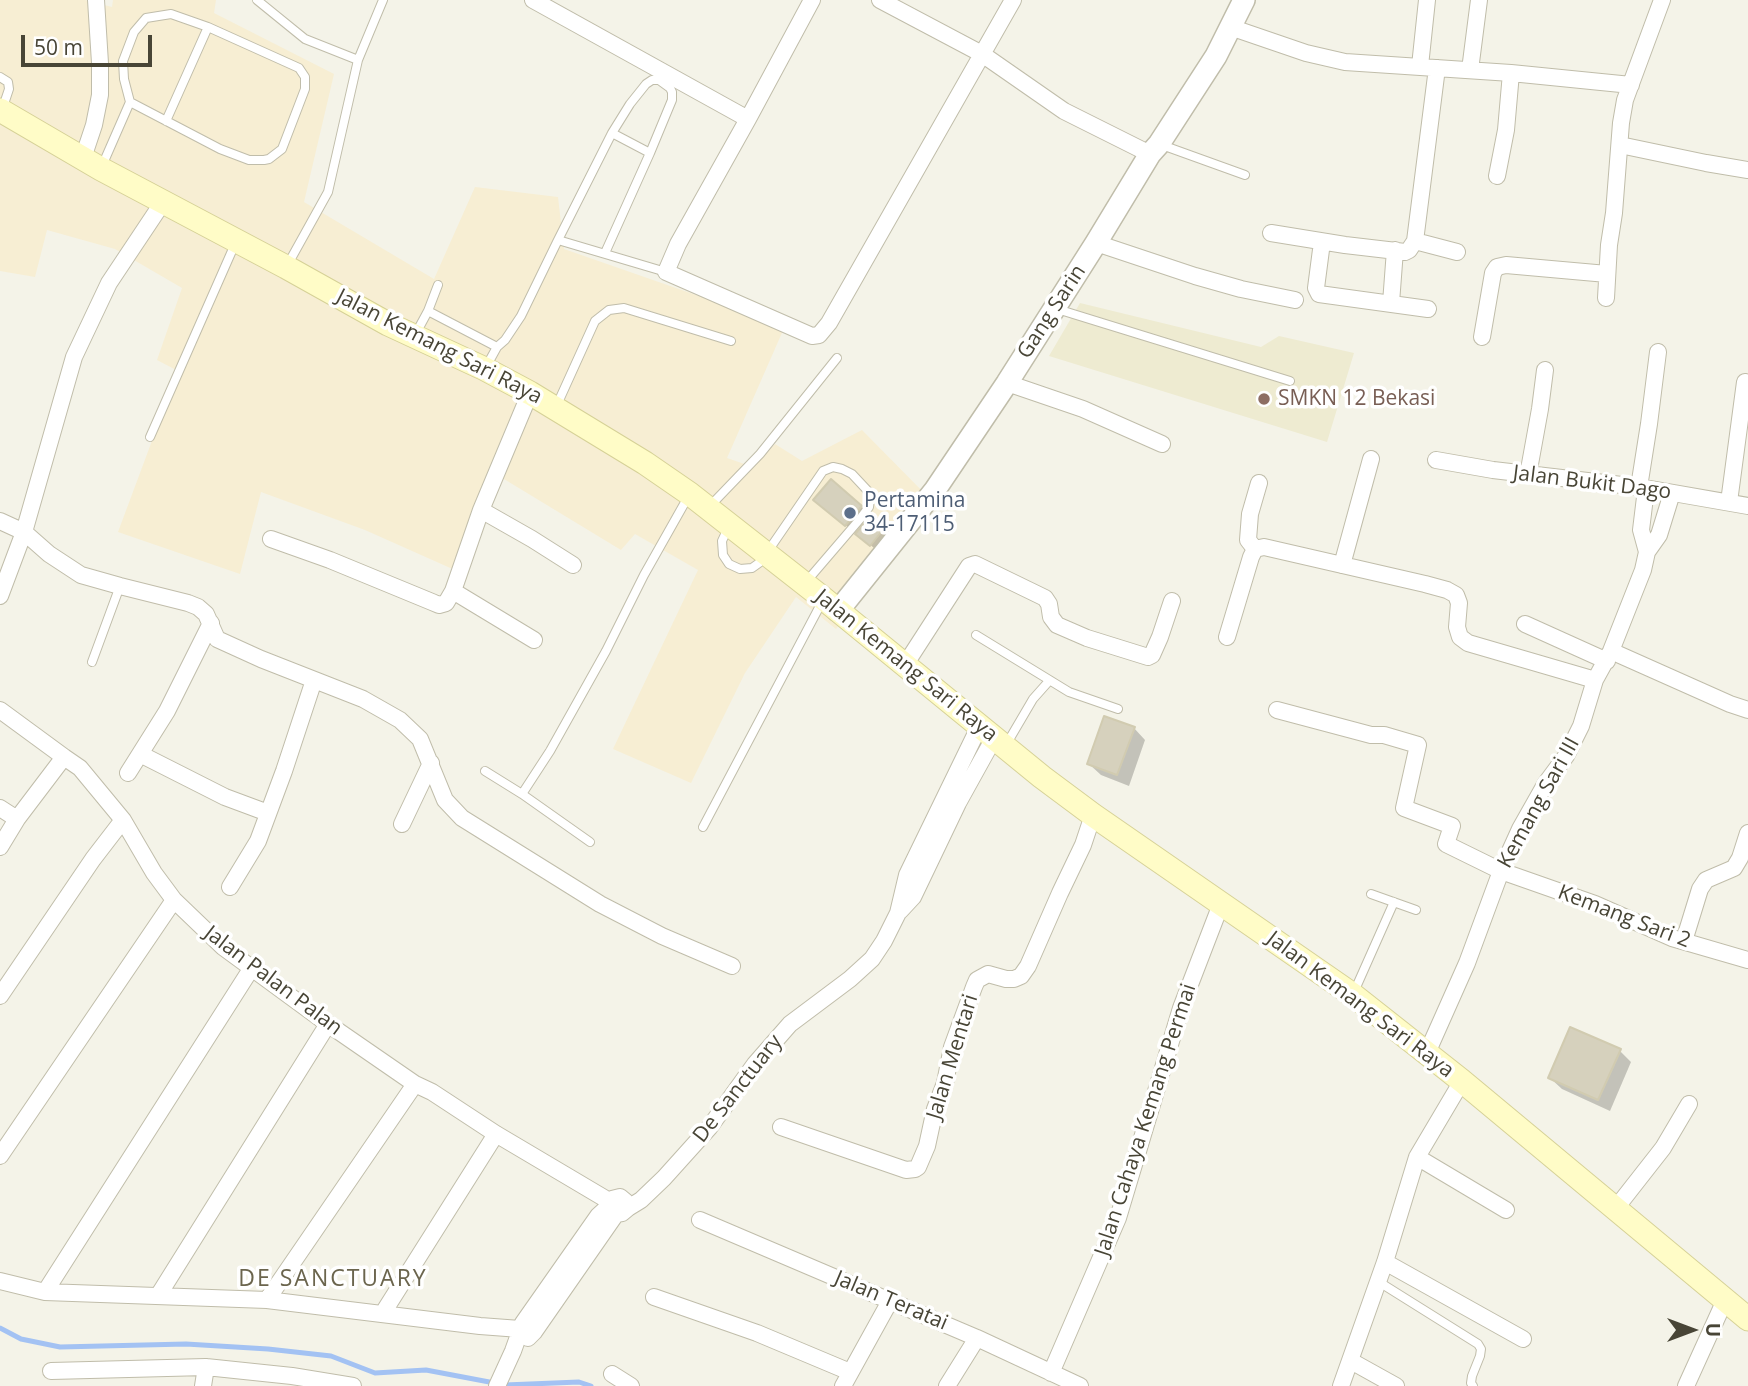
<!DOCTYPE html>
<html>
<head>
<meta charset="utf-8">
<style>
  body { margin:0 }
  #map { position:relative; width:1748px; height:1386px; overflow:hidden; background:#f4f3e8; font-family:"Open Sans",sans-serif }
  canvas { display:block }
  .north { position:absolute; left:1657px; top:1295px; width:70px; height:70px; -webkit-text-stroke:5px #fff; paint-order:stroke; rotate:90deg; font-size:19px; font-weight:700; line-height:28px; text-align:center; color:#484536 }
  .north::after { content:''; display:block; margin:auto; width:24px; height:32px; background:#484536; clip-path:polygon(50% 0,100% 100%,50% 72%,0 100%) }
  .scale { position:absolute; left:21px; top:35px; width:131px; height:32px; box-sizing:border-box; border:4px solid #484536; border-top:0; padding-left:9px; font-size:21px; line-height:24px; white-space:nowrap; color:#484536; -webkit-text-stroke:5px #fff; paint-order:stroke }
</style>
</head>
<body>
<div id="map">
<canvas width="1748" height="1386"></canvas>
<div class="north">U</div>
<div class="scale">50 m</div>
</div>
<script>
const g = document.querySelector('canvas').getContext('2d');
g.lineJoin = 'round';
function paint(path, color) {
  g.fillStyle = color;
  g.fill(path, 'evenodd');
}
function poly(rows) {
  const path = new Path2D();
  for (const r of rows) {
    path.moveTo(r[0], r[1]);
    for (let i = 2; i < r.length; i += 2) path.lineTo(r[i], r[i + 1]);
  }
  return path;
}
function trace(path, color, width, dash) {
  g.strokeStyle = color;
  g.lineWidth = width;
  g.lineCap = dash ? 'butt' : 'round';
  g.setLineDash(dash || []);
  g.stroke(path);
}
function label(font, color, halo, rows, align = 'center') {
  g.font = font + ' "Open Sans",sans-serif';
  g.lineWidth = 7;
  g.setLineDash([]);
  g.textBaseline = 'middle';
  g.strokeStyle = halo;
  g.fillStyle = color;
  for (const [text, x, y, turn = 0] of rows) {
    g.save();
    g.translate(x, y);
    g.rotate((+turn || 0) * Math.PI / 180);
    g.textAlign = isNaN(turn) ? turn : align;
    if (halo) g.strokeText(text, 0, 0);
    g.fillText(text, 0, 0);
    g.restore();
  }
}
paint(poly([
  [0,0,85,0,112,7,113,0,216,0,214,13,334,74,304,202,434,279,475,187,558,197,564,249,785,326,727,458,753,467,775,444,802,461,862,430,933,502,836,629,796,597,745,673,691,783,613,749,698,570,635,534,621,550,499,476,457,571,365,530,261,492,240,574,118,532,178,371,157,360,182,288,115,249,47,230,35,277,0,271]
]), '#f7eed3');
paint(poly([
  [1080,303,1261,347,1279,336,1354,353,1327,442,1049,356]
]), '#eeebd1');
paint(poly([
  [831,481,864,510,849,528,818,503],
  [872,517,888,531,874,548,861,537],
  [1134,728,1145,740,1129,786,1101,775,1089,764],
  [1620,1051,1631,1062,1610,1111,1562,1089,1550,1078]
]), '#0003');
trace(poly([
  [0,1328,21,1339,60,1347,186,1344,268,1349,331,1356,375,1373,426,1370,505,1385,579,1382,591,1386]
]), '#a3c2f3', 5);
const building = poly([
  [831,479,862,506,845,526,813,500,831,479],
  [872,514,886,526,870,546,855,534,872,514],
  [1104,716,1135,727,1117,775,1087,764,1104,716],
  [1570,1027,1621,1049,1598,1100,1548,1078,1570,1027]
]);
paint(building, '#d6d1bd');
trace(building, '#d1cbb0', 2);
const service = poly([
  [257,0,305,39,358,60],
  [0,77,8,82,9,89,2,110],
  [166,121,208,27],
  [612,133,650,153],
  [1159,144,1245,175],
  [102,166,130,102,124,79,123,61,134,32,146,18,171,14,208,27,299,68,305,77,305,89,282,149,269,159,264,160,249,160,220,149,130,102],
  [558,240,612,133,630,104,646,84,652,80,659,80,670,88,672,92,672,100,650,153,605,253],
  [288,264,328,192,358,60,383,0],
  [1057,309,1290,381],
  [428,311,438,285],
  [415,335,428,311,497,347],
  [486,367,497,347,505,340,521,316,558,240,666,272],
  [556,407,595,321,609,310,624,308,731,341],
  [150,437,235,244],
  [709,507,760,454,837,358],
  [729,526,722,541,723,555,729,564,740,569,752,568,759,563,766,554,823,471,833,467,842,469,852,474,867,490,870,499,869,507,860,519,806,582],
  [976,635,1069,692,1118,709],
  [92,662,120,586],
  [1006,745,1033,699,1049,681],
  [485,771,522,794,590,842],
  [522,794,550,751,606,651,644,575,688,497],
  [703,827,823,600],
  [1371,894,1416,910],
  [1354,992,1394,902],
  [1379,1282,1478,1344,1481,1349,1480,1356,1472,1376,1471,1383,1473,1386]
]);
const minor = poly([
  [533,0,748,119],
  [812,0,748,119,678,244,666,272,812,336,819,335,829,323,1013,0],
  [880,0,982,54,1064,111,1150,154],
  [1230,27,1306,53,1345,62,1511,73,1631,85],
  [1420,66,1427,0],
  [1470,70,1479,0],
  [1620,145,1706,163,1748,170],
  [83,158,94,125,100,95,100,63,96,0],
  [1497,176,1506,130,1511,73],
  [1271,233,1345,245,1405,252,1409,250,1415,241,1437,68],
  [1415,241,1457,252],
  [1322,242,1316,288,1319,294,1428,309],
  [1096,243,1195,276,1241,289,1295,300],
  [1606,298,1609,245,1614,213,1621,123,1625,100,1662,0],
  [1391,303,1395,250],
  [1482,337,1493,273,1497,267,1506,265,1607,274],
  [1007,383,1083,409,1162,444],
  [1436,460,1493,470,1639,487,1748,506],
  [1528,475,1540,409,1545,370],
  [1639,487,1649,424,1658,352],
  [1646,489,1641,530,1647,552],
  [1729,502,1745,382],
  [481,510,532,539,573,565],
  [0,521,24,532,49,554,81,575,120,586,188,603,198,607,206,614,217,639,261,659,363,699,400,720,420,739,445,800,462,818,600,904,662,936,732,966],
  [271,539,330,560,432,602,439,605,446,603,453,591,481,510,530,393],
  [1255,549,1248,540,1250,514,1259,483],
  [1342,565,1371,459],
  [453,591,534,640],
  [0,596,24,532,74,357,109,283,163,202],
  [1525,624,1607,661],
  [1227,637,1251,557,1255,549,1264,547,1425,584,1447,590,1456,595,1459,603,1457,627,1460,637,1468,643,1595,680],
  [1611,651,1730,704,1748,710],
  [905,665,969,566,975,564,1045,598,1049,604,1051,617,1057,625,1087,638,1148,657,1152,655,1160,637,1172,601],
  [0,710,64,757],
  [1277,710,1371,735,1384,735,1418,745,1404,808,1452,826,1446,844,1501,871,1595,904,1672,938,1748,960],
  [140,754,225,797,268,813],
  [128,773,167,711,211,623],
  [0,808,17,819],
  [402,824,431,763],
  [0,847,17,819,64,757,80,768,123,820,154,873,174,900,223,947,328,1024,415,1084,432,1092,496,1134,604,1198,609,1204],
  [230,887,258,841,284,771,314,680],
  [900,911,913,897,958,803,994,738],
  [1684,941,1700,889,1706,880,1734,868,1740,858,1748,833],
  [0,996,93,859,123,820],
  [1427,1053,1467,963,1501,871,1520,829,1546,783,1566,756,1581,726,1595,680,1611,651,1643,570,1647,552,1659,535,1672,493],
  [781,1127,906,1170,915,1169,918,1167,927,1146,935,1109,945,1083,952,1047,974,987,977,980,988,974,1006,979,1014,979,1021,976,1028,966,1060,893,1083,845,1093,815],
  [0,1156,174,900],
  [1417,1157,1506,1210],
  [1616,1208,1663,1148,1689,1104],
  [626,1209,626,1202,620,1197,612,1199,609,1204,611,1211,616,1214,622,1213,628,1208,641,1200,664,1178,709,1128,755,1064,790,1024,850,979,872,959,884,941,898,913,907,875,979,727],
  [700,1220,977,1338,1080,1386],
  [1385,1262,1523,1339],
  [0,1281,45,1292,267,1300,480,1326,520,1329,534,1332],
  [45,1292,251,969],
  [158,1296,328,1024],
  [654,1297,757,1333,850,1372],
  [267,1300,415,1084],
  [383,1313,496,1134],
  [528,1338,534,1332,616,1214],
  [1351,1361,1396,1386],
  [51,1371,206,1367,292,1376,353,1386],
  [1051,1373,1118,1218,1181,1008,1221,904],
  [612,1374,631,1386],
  [203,1386,206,1367],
  [497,1386,513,1351,523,1323,598,1216,609,1206],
  [843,1386,890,1301],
  [947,1386,977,1338],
  [1341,1386,1385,1262,1417,1157,1462,1081],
  [1686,1386,1725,1300]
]);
const tertiary = poly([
  [838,611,935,490,1007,383,1096,243,1150,154,1159,144,1216,56,1244,0]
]);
const secondary = poly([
  [0,110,101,169,286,267,388,324,485,369,530,393,645,463,690,494,824,599,1042,777,1093,815,1353,995,1462,1081,1748,1319]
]);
trace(service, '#c0bdaa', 10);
trace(minor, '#c0bdaa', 18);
trace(tertiary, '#c0bdaa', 24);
trace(secondary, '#d6d197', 25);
trace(service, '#fff', 8);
trace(minor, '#fff', 16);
trace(tertiary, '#fff', 21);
trace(secondary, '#fffcc7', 23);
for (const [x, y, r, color] of [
  [1264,399,7,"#8d6e63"],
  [850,513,7,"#5c6f8a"]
]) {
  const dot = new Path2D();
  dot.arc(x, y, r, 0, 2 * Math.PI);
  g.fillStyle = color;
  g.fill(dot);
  trace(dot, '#fff', 2.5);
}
label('21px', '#484536', '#fff', [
  ["Gang Sarin",1052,312,-57],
  ["Jalan Kemang Sari Raya",439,347,27],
  ["Jalan Bukit Dago",1592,483,7],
  ["Jalan Kemang Sari Raya",906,666,39],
  ["Kemang Sari III",1539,803,-61],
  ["Kemang Sari 2",1624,917,21],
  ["Jalan Palan Palan",273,981,37],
  ["Jalan Kemang Sari Raya",1360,1005,37],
  ["Jalan Mentari",953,1057,-73],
  ["De Sanctuary",738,1089,-52],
  ["Jalan Cahaya Kemang Permai",1146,1120,-72],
  ["Jalan Teratai",891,1301,23]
]);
label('21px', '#785e54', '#fff', [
  ["SMKN 12 Bekasi",1278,399]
], 'left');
label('21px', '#4e5e75', '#fff', [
  ["Pertamina",864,501],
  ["34-17115",864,525]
], 'left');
g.letterSpacing = '2px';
label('23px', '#6b654d', '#fff', [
  ["DE SANCTUARY",333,1279]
]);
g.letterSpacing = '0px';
</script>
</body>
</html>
